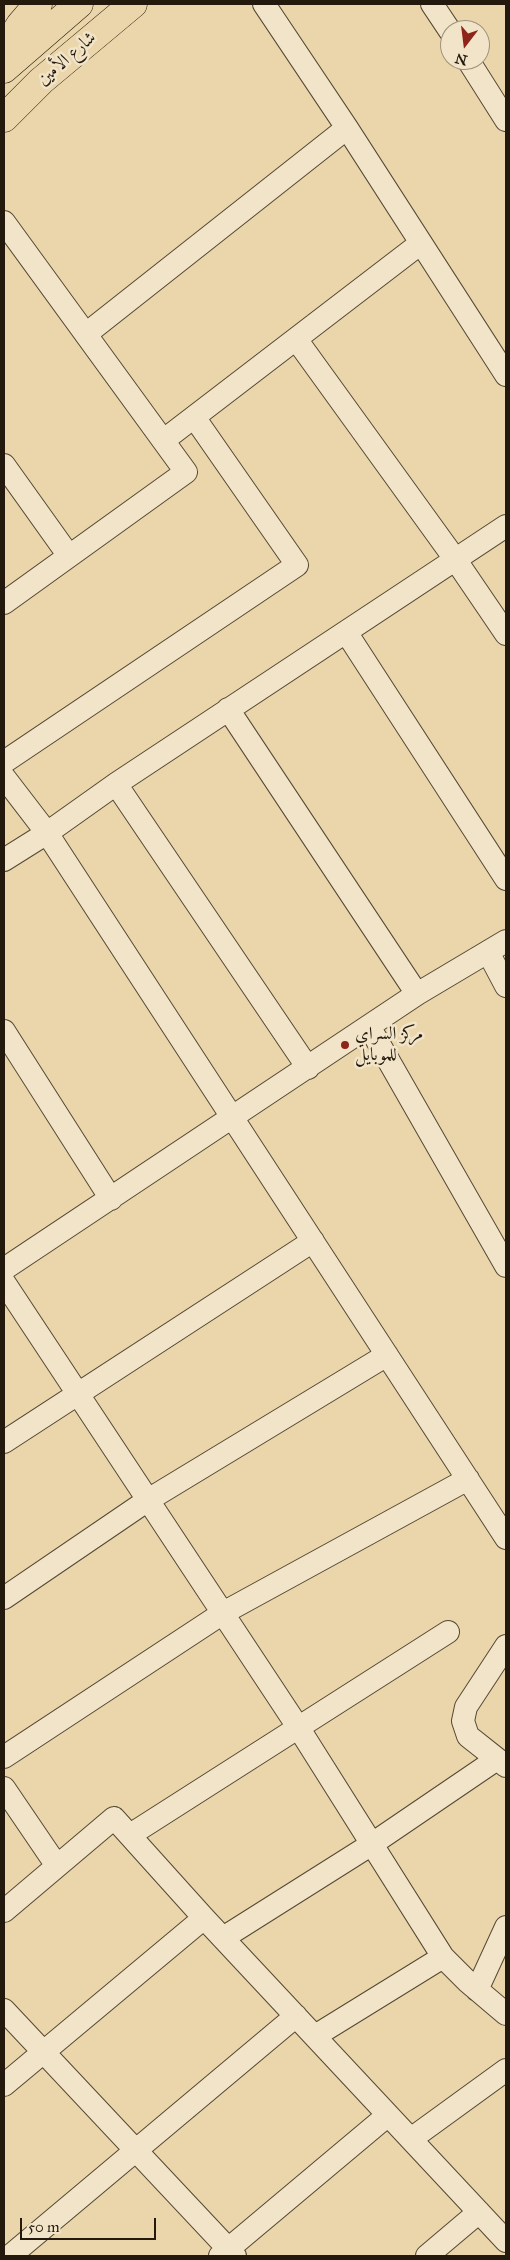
<!DOCTYPE html>
<html>
<head>
<meta charset="utf-8">
<style>
  body { margin:0 }
  #map { position:relative; width:510px; height:2260px; overflow:hidden; background:#ead6aa; font-family:"IM FELL Great Primer",serif }
  canvas { display:block }
  .frame { position:absolute; inset:0; border:5px solid #23190d; pointer-events:none }
  .north { position:absolute; left:440px; top:20px; width:50px; height:50px; box-sizing:border-box; background:#f1e4c8; border:1px solid #9f937d; border-radius:50%; rotate:195deg; font-size:14px; font-weight:700; line-height:20px; text-align:center; color:#23190d }
  .north::after { content:''; display:block; margin:auto; width:18px; height:22px; background:#8f2418; clip-path:polygon(50% 0,100% 100%,50% 72%,0 100%) }
  .scale { position:absolute; left:20px; top:2218px; width:136px; height:22px; box-sizing:border-box; border:2px solid #23190d; border-top:0; padding-left:6px; font-size:15px; line-height:18px; white-space:nowrap; color:#23190d; -webkit-text-stroke:4px #f1e4c8; paint-order:stroke }
</style>
</head>
<body>
<div id="map">
<canvas width="510" height="2260"></canvas>
<div class="frame"></div>
<div class="north">N</div>
<div class="scale">50 m</div>
</div>
<script>
const g = document.querySelector('canvas').getContext('2d');
g.lineJoin = 'round';
function poly(rows) {
  const path = new Path2D();
  for (const r of rows) {
    path.moveTo(r[0], r[1]);
    for (let i = 2; i < r.length; i += 2) path.lineTo(r[i], r[i + 1]);
  }
  return path;
}
function trace(path, color, width, dash) {
  g.strokeStyle = color;
  g.lineWidth = width;
  g.lineCap = dash ? 'butt' : 'round';
  g.setLineDash(dash || []);
  g.stroke(path);
}
function label(font, color, halo, rows, align = 'center') {
  g.font = font + ' "IM FELL Great Primer",Amiri,serif';
  g.lineWidth = 5;
  g.setLineDash([]);
  g.textBaseline = 'middle';
  g.strokeStyle = halo;
  g.fillStyle = color;
  for (const [text, x, y, turn = 0] of rows) {
    g.save();
    g.translate(x, y);
    g.rotate((+turn || 0) * Math.PI / 180);
    g.textAlign = isNaN(turn) ? turn : align;
    if (halo) g.strokeText(text, 0, 0);
    g.fillText(text, 0, 0);
    g.restore();
  }
}
const minor = poly([
  [264,4,347,128,506,375],
  [432,4,450,31],
  [468,60,506,120],
  [4,222,186,472,4,603],
  [86,334,347,128],
  [296,339,455,559,506,634],
  [164,440,421,243],
  [4,465,69,556],
  [346,632,506,879],
  [228,709,417,994],
  [4,762,297,565,194,417],
  [4,777,47,833,506,1538],
  [116,784,308,1068],
  [4,860,47,833,116,784,506,526],
  [488,952,506,986],
  [370,1028,506,1266],
  [4,1031,111,1199],
  [4,1269,417,994,506,941],
  [4,1282,298,1727,443,1957,467,1981,506,2014],
  [4,1442,313,1241],
  [4,1598,148,1500,387,1355],
  [506,1646,466,1707,463,1721,468,1736,506,1766],
  [4,1757,223,1613,468,1479],
  [4,1788,57,1866],
  [130,1835,448,1632],
  [4,1911,114,1818,204,1918,506,2241],
  [223,1938,372,1844,497,1759],
  [477,1990,506,1927],
  [4,2010,235,2256],
  [315,2036,443,1957],
  [4,2085,204,1918],
  [411,2139,506,2070],
  [10,2256,296,2016],
  [220,2256,388,2115],
  [427,2256,479,2212]
]);
const primary = poly([
  [4,50,20,25,38,4],
  [4,69,79,4],
  [4,118,41,81,133,4]
]);
trace(minor, '#554834', 24);
trace(primary, '#23190d', 29);
trace(minor, '#f1e4c8', 22);
trace(primary, '#ead6aa', 28);
for (const [x, y, r, color] of [
  [345,1045,5,"#8f2418"]
]) {
  const dot = new Path2D();
  dot.arc(x, y, r, 0, 2 * Math.PI);
  g.fillStyle = color;
  g.fill(dot);
  trace(dot, '#f1e4c8', 2);
}
label('18px', '#23190d', '#f1e4c8', [
  ["شارع الأمين",67,59,-41]
]);
label('18px', '#23190d', '#f1e4c8', [
  ["مركز السراي",355,1035],
  ["للموبايل",355,1056]
], 'left');
</script>
</body>
</html>
